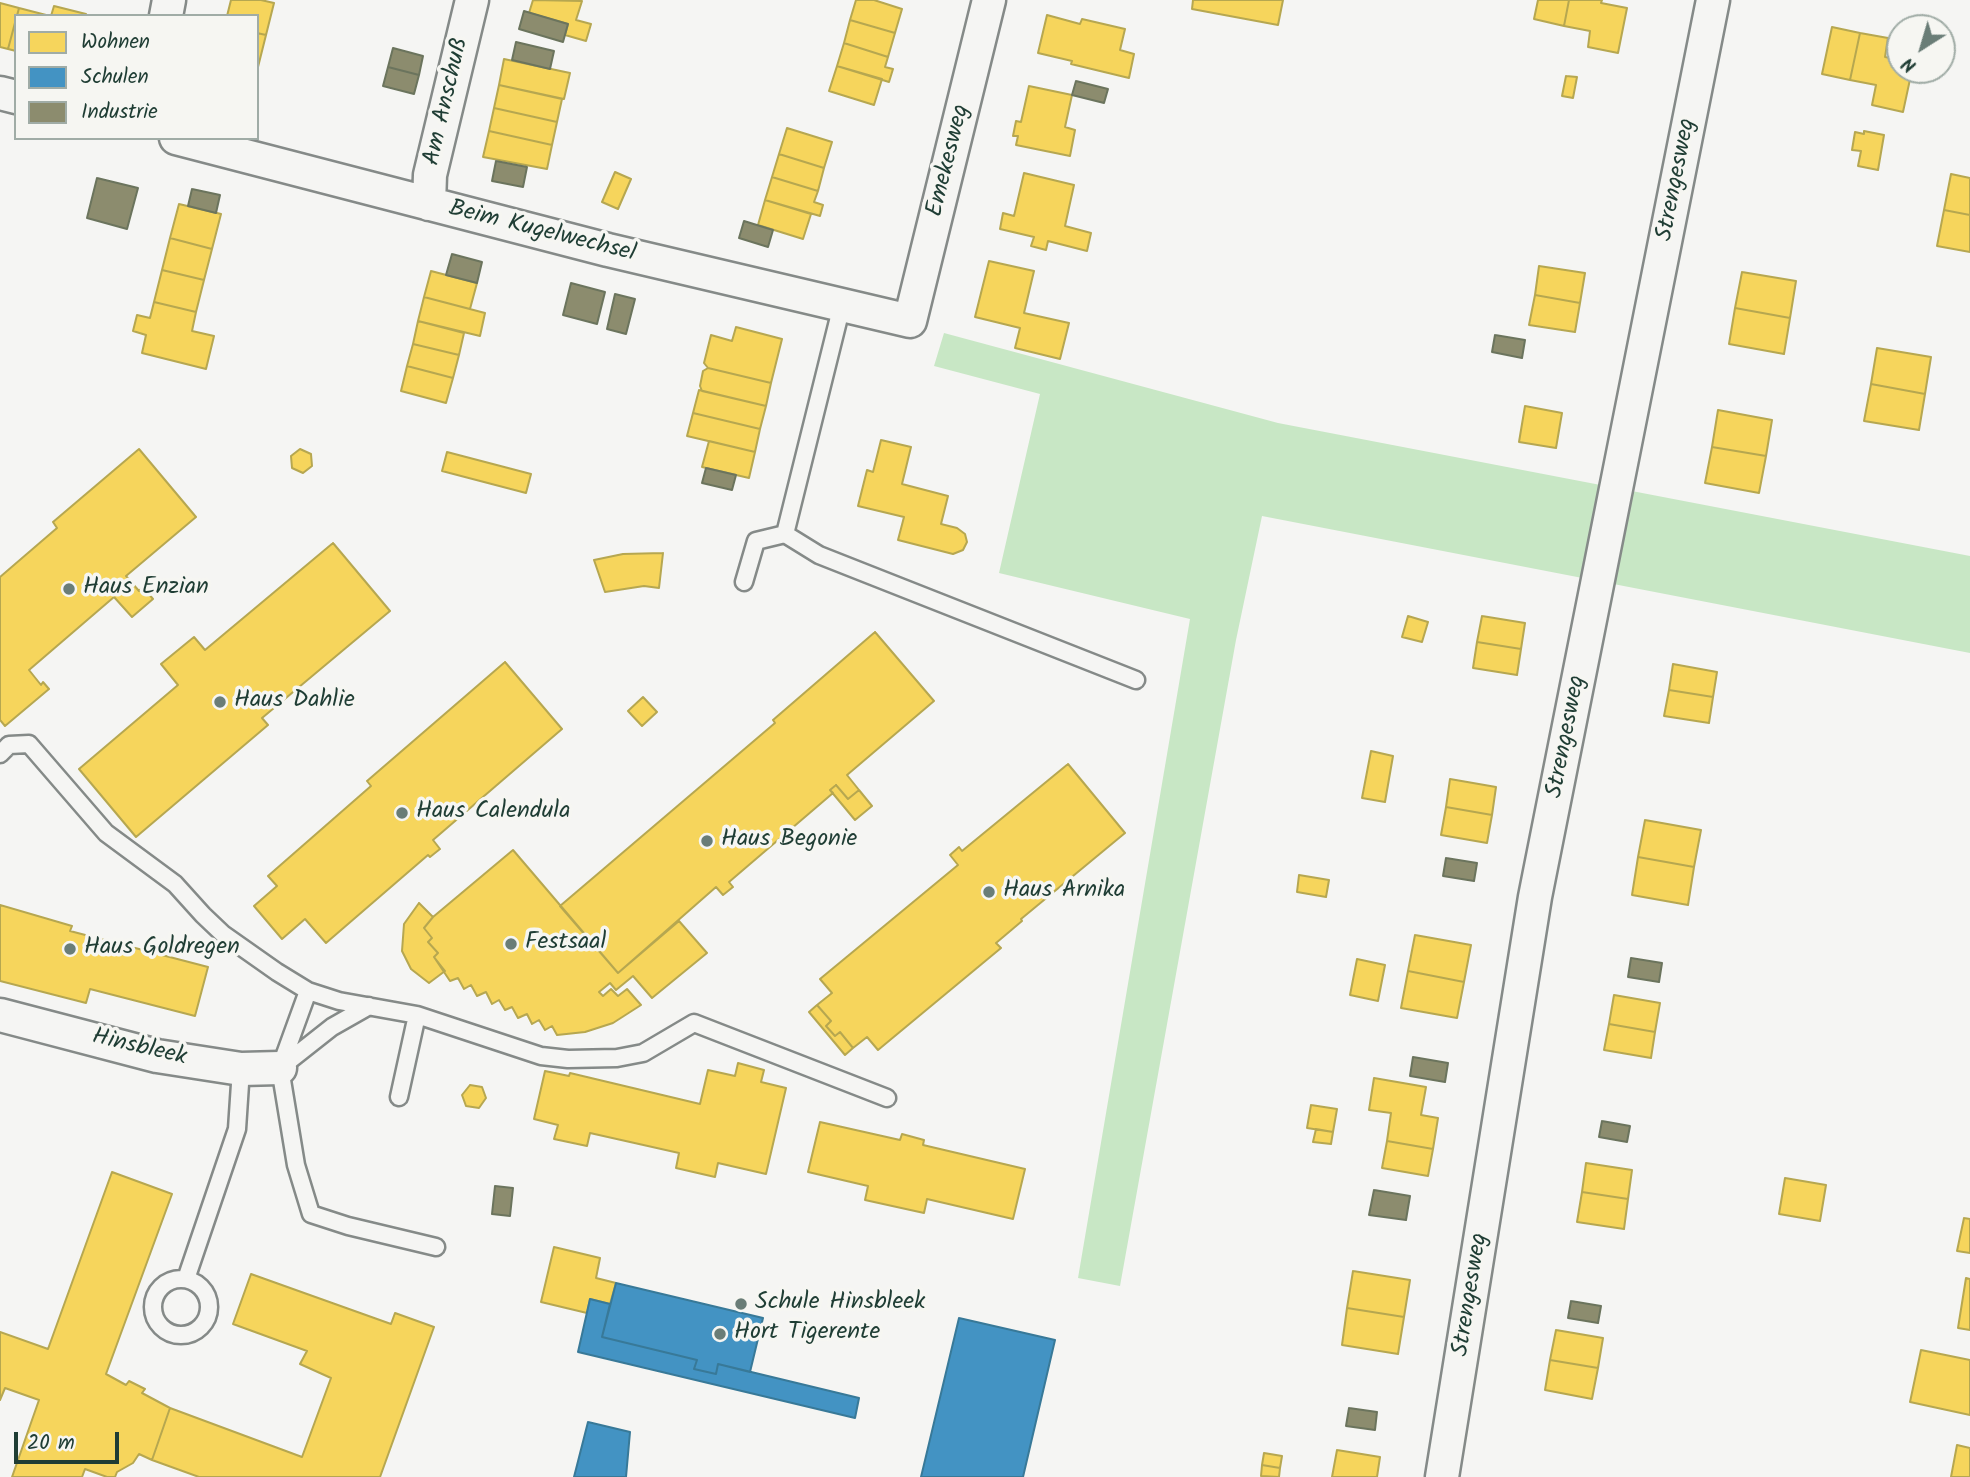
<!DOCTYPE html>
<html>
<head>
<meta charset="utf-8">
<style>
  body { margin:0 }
  #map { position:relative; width:1970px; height:1477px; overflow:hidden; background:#f5f5f3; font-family:Kalam,sans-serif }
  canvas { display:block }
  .legend { position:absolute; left:14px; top:14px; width:245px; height:126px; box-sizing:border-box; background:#f6f6f2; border:2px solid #a0aca6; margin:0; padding:9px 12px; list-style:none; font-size:21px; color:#1f3d34 }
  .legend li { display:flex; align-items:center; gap:14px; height:35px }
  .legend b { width:35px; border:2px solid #a0aca6 }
  .north { position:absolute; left:1886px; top:14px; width:70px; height:70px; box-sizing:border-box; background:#f6f6f2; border:2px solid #a0aca6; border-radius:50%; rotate:217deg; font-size:19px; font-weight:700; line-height:28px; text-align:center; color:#1f3d34 }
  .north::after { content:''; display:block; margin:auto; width:24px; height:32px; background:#6a7d77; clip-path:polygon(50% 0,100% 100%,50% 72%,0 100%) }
  .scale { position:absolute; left:14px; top:1432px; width:105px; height:32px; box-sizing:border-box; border:4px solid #1f3d34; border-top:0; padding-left:9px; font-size:21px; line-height:24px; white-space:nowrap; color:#1f3d34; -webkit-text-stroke:5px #f6f6f2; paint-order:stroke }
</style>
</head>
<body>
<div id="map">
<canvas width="1970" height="1477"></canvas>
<ul class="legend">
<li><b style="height:19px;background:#f6d55c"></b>Wohnen</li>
<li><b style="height:19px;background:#4393c3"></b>Schulen</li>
<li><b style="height:19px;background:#8c8c6e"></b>Industrie</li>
</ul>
<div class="north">N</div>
<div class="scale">20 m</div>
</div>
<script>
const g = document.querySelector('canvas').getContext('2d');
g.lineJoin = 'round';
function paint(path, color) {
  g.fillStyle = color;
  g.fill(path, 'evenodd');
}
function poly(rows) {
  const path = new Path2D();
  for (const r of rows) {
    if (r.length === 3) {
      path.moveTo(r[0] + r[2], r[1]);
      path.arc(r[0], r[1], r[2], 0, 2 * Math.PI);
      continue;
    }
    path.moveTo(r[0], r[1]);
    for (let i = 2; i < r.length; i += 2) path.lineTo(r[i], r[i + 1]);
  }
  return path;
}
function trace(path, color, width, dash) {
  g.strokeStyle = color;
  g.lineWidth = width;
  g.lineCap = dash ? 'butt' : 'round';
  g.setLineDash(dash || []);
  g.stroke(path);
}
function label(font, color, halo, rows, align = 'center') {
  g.font = font + ' Kalam,sans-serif';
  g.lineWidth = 7;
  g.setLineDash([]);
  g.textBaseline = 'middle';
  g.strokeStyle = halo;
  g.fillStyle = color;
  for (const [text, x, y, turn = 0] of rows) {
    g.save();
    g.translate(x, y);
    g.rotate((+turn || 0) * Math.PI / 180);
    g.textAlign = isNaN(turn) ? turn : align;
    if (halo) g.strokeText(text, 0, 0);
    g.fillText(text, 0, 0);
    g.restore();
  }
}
paint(poly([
  [944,333,1278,423,1970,556,1970,653,1262,516,1236,640,1120,1286,1078,1278,1190,619,999,573,1040,394,934,366]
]), '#c8e7c5');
const homes = poly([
  [231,0,261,0,274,3,266,35,257,33,257,16,227,16,231,0],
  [533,0,582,1,576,20,591,24,586,41,565,35,568,24,529,13,533,0],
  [856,0,874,0,902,9,895,33,850,20,856,0],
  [1193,0,1283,0,1278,25,1192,9,1193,0],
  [1538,0,1569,0,1564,26,1534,19,1538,0],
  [1569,0,1602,0,1601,3,1627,8,1618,53,1588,47,1590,31,1564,26,1569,0],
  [0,3,19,8,8,49,0,47,0,3],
  [54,6,86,14,86,16,51,16,54,6],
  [19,8,50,16,17,16,19,8],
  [1047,15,1080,24,1082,19,1125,29,1120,50,1134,54,1129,78,1071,64,1072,61,1038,53,1047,15],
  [16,19,16,51,8,49,16,19],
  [850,20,895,33,888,57,844,43,850,20],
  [1832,27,1860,33,1850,80,1822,74,1832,27],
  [257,33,266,35,258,67,257,67,257,33],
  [1860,33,1888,38,1885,57,1900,60,1900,70,1912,70,1903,112,1872,105,1876,85,1850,80,1860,33],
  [844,43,888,57,885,67,893,69,889,82,837,66,844,43],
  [504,59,570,73,564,99,499,85,504,59],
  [837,66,882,79,874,105,829,91,837,66],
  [1566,76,1577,77,1573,98,1562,96,1566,76],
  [499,85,562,99,557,122,494,108,499,85],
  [1029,86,1072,95,1065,127,1075,130,1070,156,1016,145,1018,136,1013,136,1016,121,1021,122,1029,86],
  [494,108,557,122,552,145,489,131,494,108],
  [787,128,832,142,824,168,779,154,787,128],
  [489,131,552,145,547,169,483,157,489,131],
  [1864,131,1884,135,1878,170,1858,166,1861,151,1852,150,1855,132,1864,134,1864,131],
  [779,154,824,168,818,191,772,177,779,154],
  [615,172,631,179,618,209,602,202,615,172],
  [1024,173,1074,185,1065,226,1091,233,1087,251,1048,241,1046,250,1031,246,1034,237,1000,229,1003,213,1014,216,1024,173],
  [1951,174,1970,178,1970,215,1944,210,1951,174],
  [772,177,818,191,814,202,823,205,820,216,765,200,772,177],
  [765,200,811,214,803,239,758,225,765,200],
  [179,204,221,214,212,249,170,238,179,204],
  [1944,210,1970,215,1970,252,1937,246,1944,210],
  [170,238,212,249,204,280,162,270,170,238],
  [989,261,1034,271,1024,313,1069,323,1060,359,1015,348,1020,328,975,317,989,261],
  [1539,266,1585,273,1580,303,1535,295,1539,266],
  [162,270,204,280,196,312,154,302,162,270],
  [431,271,477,283,470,309,424,297,431,271],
  [1742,272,1796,281,1790,318,1735,308,1742,272],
  [1535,295,1580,303,1575,332,1529,325,1535,295],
  [424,297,485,313,480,336,418,321,424,297],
  [154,302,196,312,192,331,214,336,206,369,142,353,146,335,133,331,137,315,150,318,154,302],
  [1735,308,1790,318,1784,354,1729,344,1735,308],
  [418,321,464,333,459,355,413,344,418,321],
  [736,327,782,339,771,383,708,368,704,363,711,335,732,341,736,327],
  [413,344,459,355,453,378,407,366,413,344],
  [1877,348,1931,357,1925,394,1871,384,1877,348],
  [407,366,453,378,446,403,401,391,407,366],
  [708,368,771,383,766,406,702,391,700,386,703,371,708,368],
  [1871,384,1925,394,1919,430,1864,421,1871,384],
  [699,390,766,406,760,429,693,413,699,390],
  [1525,406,1562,413,1556,448,1519,442,1525,406],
  [1718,410,1772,420,1766,456,1712,447,1718,410],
  [693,413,760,429,755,452,687,436,693,413],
  [881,440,911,447,902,484,948,496,941,524,957,528,965,534,967,542,963,550,953,554,898,540,904,517,858,506,867,470,873,472,881,440],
  [709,441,755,452,749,478,702,467,709,441],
  [1712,447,1766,456,1759,493,1705,483,1712,447],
  [139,449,196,517,126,576,139,591,143,587,153,599,132,617,114,597,29,670,41,685,43,682,49,689,5,726,0,720,0,577,57,528,53,522,139,449],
  [300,449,311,454,312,466,303,473,292,468,291,456,300,449],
  [447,452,531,474,526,493,442,471,447,452],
  [333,543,390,611,262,718,268,725,136,837,79,769,178,685,161,664,194,637,205,650,333,543],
  [663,553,659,588,644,586,605,592,594,560,623,554,663,553],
  [1408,616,1428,622,1422,642,1402,637,1408,616],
  [1482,616,1525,623,1521,649,1477,642,1482,616],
  [875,632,934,701,847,775,859,790,848,799,836,785,830,790,833,793,729,882,733,887,723,895,716,887,618,973,560,906,775,723,773,720,875,632],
  [1477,642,1521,649,1517,675,1473,668,1477,642],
  [505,662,562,729,433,840,440,849,430,857,428,855,326,943,305,919,282,939,254,906,277,886,268,876,371,786,367,781,505,662],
  [1673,664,1717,672,1713,697,1669,690,1673,664],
  [1669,690,1713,697,1709,723,1664,716,1669,690],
  [643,697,657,712,642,726,628,711,643,697],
  [1371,751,1393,756,1385,802,1362,798,1371,751],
  [1068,764,1125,833,1021,919,1022,921,996,943,1001,948,878,1050,867,1037,853,1048,840,1032,835,1036,826,1026,831,1021,817,1005,832,993,820,979,958,865,950,855,959,847,962,851,1068,764],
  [1450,779,1496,787,1492,815,1446,807,1450,779],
  [836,785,848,799,859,790,872,806,855,820,830,790,836,785],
  [1446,807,1492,815,1487,843,1441,835,1446,807],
  [1645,820,1701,830,1694,867,1638,857,1645,820],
  [513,850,618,973,679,921,707,953,652,998,633,976,616,990,610,983,599,992,603,996,611,989,618,996,627,989,641,1005,613,1023,585,1032,557,1035,552,1026,545,1030,539,1020,532,1024,527,1014,518,1018,512,1007,505,1010,499,1000,492,1004,486,992,477,996,471,985,464,989,458,978,450,981,434,957,438,953,428,942,432,938,424,928,433,917,513,850],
  [1638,857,1694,867,1688,905,1632,895,1638,857],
  [1299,875,1329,880,1326,897,1297,892,1299,875],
  [419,903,433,917,424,928,432,938,428,942,438,953,434,957,445,971,429,983,411,969,402,951,404,924,419,903],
  [0,905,72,926,70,931,208,967,195,1016,90,989,86,1003,0,981,0,905],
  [1415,935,1471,945,1464,982,1408,971,1415,935],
  [1357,959,1385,965,1378,1001,1350,995,1357,959],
  [1408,971,1464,982,1457,1018,1401,1008,1408,971],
  [1614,995,1660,1003,1655,1032,1609,1024,1614,995],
  [817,1005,831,1021,826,1026,835,1036,840,1032,853,1048,845,1055,809,1012,817,1005],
  [1609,1024,1655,1032,1651,1058,1604,1050,1609,1024],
  [738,1063,764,1070,761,1082,786,1088,766,1174,718,1163,715,1177,676,1168,679,1153,590,1133,587,1146,554,1139,558,1125,534,1119,545,1071,569,1076,570,1073,700,1104,708,1070,735,1076,738,1063],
  [1374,1078,1426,1087,1421,1115,1438,1118,1433,1149,1387,1141,1391,1113,1369,1110,1374,1078],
  [470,1085,482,1087,486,1098,479,1108,466,1106,462,1095,470,1085],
  [1311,1105,1337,1109,1333,1132,1307,1128,1311,1105],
  [820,1122,900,1140,902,1134,924,1140,923,1145,1025,1169,1013,1219,927,1199,924,1213,865,1200,868,1186,808,1172,820,1122],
  [1316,1129,1333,1132,1331,1144,1313,1142,1316,1129],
  [1387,1141,1433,1149,1428,1176,1382,1168,1387,1141],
  [1586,1163,1632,1170,1628,1199,1582,1192,1586,1163],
  [112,1172,172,1194,106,1374,126,1385,129,1381,145,1389,142,1393,170,1408,152,1460,139,1454,133,1463,117,1472,115,1477,107,1477,85,1469,82,1477,12,1477,39,1400,5,1388,0,1400,0,1332,48,1349,112,1172],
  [1785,1178,1826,1185,1820,1221,1779,1214,1785,1178],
  [1582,1192,1628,1199,1624,1229,1577,1222,1582,1192],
  [1964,1218,1970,1219,1970,1253,1957,1251,1964,1218],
  [554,1247,600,1258,596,1278,616,1283,610,1304,590,1299,587,1313,541,1302,554,1247],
  [1353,1271,1410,1280,1404,1317,1347,1308,1353,1271],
  [251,1274,391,1324,395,1313,434,1327,380,1477,199,1477,152,1460,170,1408,302,1457,331,1378,300,1364,307,1351,233,1324,251,1274],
  [1966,1278,1970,1279,1970,1330,1958,1328,1966,1278],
  [1347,1308,1404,1317,1398,1354,1342,1345,1347,1308],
  [1556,1330,1603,1338,1598,1368,1550,1360,1556,1330],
  [1921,1350,1970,1360,1970,1415,1910,1402,1921,1350],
  [1550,1360,1598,1368,1592,1399,1545,1390,1550,1360],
  [1957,1445,1970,1448,1970,1477,1951,1477,1957,1445],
  [1337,1450,1380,1457,1377,1477,1332,1477,1337,1450],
  [1264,1453,1282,1456,1280,1468,1262,1465,1264,1453],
  [1262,1465,1280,1468,1279,1477,1261,1476,1262,1465]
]);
paint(homes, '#f6d55c');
trace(homes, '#b6a750', 2);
const schools = poly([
  [616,1283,763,1318,750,1372,718,1364,716,1374,694,1369,697,1360,602,1337,616,1283],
  [590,1299,610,1304,602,1337,697,1360,694,1369,716,1374,718,1364,859,1398,855,1418,578,1352,590,1299],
  [959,1318,1055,1340,1023,1477,921,1477,959,1318],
  [588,1422,630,1432,626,1477,574,1477,588,1422]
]);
paint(schools, '#4393c3');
trace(schools, '#387998', 2);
const industry = poly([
  [524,11,568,24,563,42,519,29,524,11],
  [516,42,554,51,550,69,512,60,516,42],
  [393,48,423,56,419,75,388,67,393,48],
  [388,67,419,75,414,94,383,86,388,67],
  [1076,81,1108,89,1104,103,1072,95,1076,81],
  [496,161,527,167,523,187,492,181,496,161],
  [97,178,138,188,127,229,87,218,97,178],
  [192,189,220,195,216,213,188,206,192,189],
  [744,221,773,230,768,247,739,238,744,221],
  [452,254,482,262,477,283,446,275,452,254],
  [571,283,605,292,597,324,563,315,571,283],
  [615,294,635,299,626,334,607,329,615,294],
  [1495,335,1525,340,1522,358,1492,352,1495,335],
  [706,468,736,475,732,490,702,483,706,468],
  [1446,858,1477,863,1474,881,1443,876,1446,858],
  [1631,958,1662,963,1659,982,1628,977,1631,958],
  [1413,1057,1448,1063,1445,1082,1410,1076,1413,1057],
  [1602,1121,1630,1126,1627,1142,1599,1137,1602,1121],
  [495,1186,513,1188,510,1216,492,1214,495,1186],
  [1374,1190,1410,1196,1406,1220,1369,1215,1374,1190],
  [1571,1301,1601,1306,1598,1323,1568,1318,1571,1301],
  [1349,1408,1377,1412,1375,1430,1346,1426,1349,1408]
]);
paint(industry, '#8c8c6e');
trace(industry, '#6b745d', 2);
const lane = poly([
  [785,534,842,305],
  [744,582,756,541,785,534,819,555,1136,680],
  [0,754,9,745,29,744,106,833,175,884,203,915,223,934,277,972,308,991,339,1001,417,1015,541,1056,568,1059,617,1058,643,1053,694,1023,887,1098],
  [308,991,280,1068,296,1165,311,1214,348,1226,436,1247],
  [280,1068,332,1027,369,1006],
  [399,1097,417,1015],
  [181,1307,28],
  [186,1279,237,1129,241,1069]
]);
const street = poly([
  [166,16,169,0],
  [0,93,16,97],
  [176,138,608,250,910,321,989,0],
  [429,204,430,175,472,0],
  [0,1015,157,1056,241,1069,280,1068],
  [1442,1477,1535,897,1713,0]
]);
trace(lane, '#858a88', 21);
trace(street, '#858a88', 37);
trace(lane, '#f5f5f3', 16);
trace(street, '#f5f5f3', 32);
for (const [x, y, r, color] of [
  [69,589,7,"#6a7d77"],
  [220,702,7,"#6a7d77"],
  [402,813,7,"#6a7d77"],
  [707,841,7,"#6a7d77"],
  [989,892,7,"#6a7d77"],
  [511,944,7,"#6a7d77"],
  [70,949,7,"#6a7d77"],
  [741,1304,7,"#6a7d77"],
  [720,1334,7,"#6a7d77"]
]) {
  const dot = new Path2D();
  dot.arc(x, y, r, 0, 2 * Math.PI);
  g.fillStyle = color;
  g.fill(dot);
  trace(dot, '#f6f6f2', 2.5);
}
label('24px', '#1f3d34', '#f6f6f2', [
  ["Am Anschuß",448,102,-77],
  ["Emekesweg",950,161,-76],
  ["Strengesweg",1678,180,-79],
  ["Beim Kugelwechsel",542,233,14],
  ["Strengesweg",1568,737,-79],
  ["Hinsbleek",139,1049,13],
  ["Strengesweg",1472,1295,-81]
]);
label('24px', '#1f3d34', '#f6f6f2', [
  ["Haus Enzian",83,589],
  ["Haus Dahlie",234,702],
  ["Haus Calendula",416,813],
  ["Haus Begonie",721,841],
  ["Haus Arnika",1003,892],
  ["Festsaal",525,944],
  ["Haus Goldregen",84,949],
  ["Schule Hinsbleek",755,1304],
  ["Hort Tigerente",734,1334]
], 'left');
</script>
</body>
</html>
